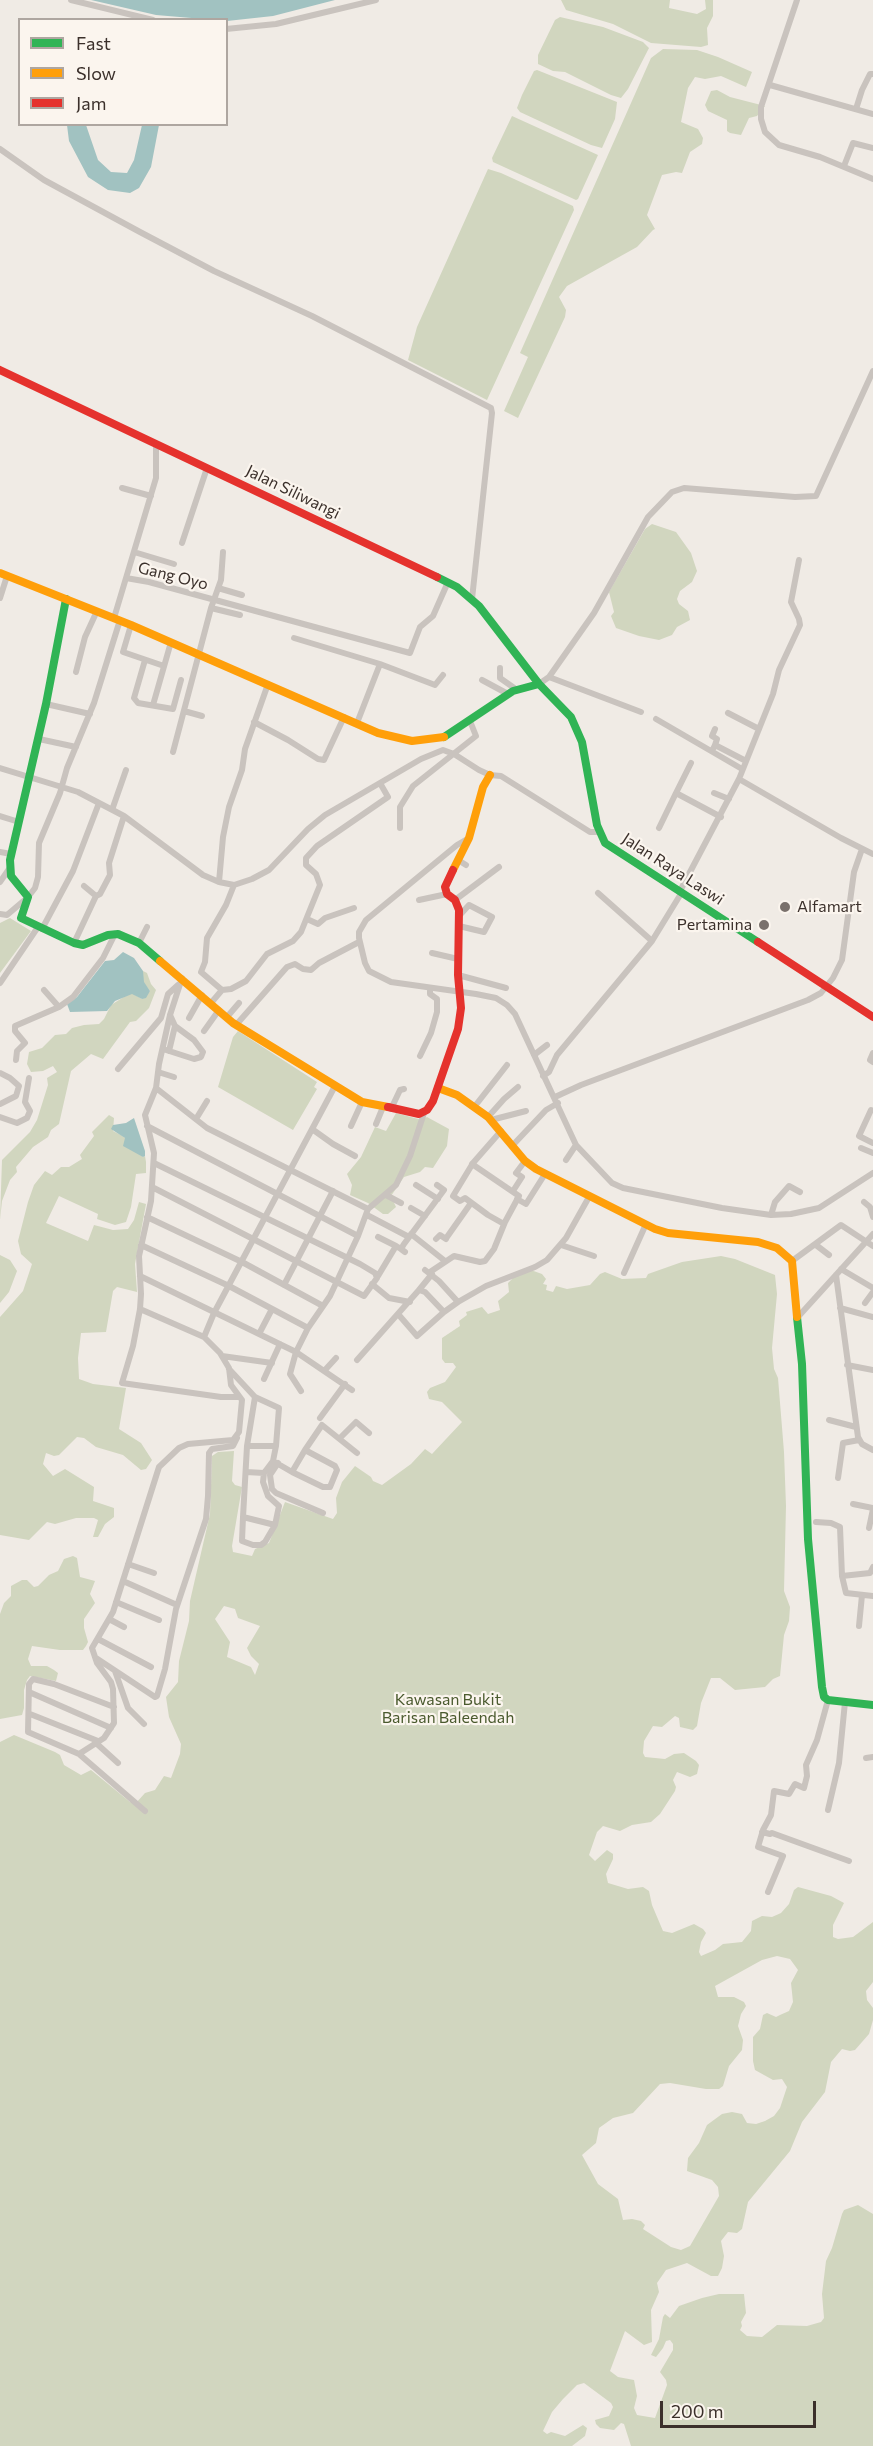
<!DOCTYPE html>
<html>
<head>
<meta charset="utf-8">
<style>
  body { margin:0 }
  #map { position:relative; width:873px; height:2446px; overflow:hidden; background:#f0ebe5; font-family:Commissioner,sans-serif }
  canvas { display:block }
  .legend { position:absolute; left:18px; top:18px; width:210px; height:108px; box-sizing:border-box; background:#fbf5ee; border:2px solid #aea6a0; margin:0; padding:8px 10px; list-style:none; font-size:18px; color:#3b302b }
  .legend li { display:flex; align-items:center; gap:12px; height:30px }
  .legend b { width:30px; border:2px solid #aea6a0 }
  .scale { position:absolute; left:660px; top:2401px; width:156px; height:27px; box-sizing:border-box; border:3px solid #3b302b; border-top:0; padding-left:8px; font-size:18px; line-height:21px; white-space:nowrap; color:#3b302b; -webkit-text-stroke:4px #fbf5ee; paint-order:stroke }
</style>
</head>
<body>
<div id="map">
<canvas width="873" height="2446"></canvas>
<ul class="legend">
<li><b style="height:8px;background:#30b455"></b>Fast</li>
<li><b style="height:8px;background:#ff9f0a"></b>Slow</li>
<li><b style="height:8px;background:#e5322d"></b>Jam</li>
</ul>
<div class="scale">200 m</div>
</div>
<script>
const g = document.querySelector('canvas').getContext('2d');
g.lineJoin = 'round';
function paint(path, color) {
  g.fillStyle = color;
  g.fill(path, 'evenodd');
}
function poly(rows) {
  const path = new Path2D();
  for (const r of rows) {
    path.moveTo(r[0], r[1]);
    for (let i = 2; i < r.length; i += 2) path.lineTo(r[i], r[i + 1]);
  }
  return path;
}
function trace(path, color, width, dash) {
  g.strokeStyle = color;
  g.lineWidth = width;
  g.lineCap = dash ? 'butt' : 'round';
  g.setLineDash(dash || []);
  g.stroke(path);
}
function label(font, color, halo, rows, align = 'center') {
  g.font = font + ' Commissioner,sans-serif';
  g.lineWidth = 4.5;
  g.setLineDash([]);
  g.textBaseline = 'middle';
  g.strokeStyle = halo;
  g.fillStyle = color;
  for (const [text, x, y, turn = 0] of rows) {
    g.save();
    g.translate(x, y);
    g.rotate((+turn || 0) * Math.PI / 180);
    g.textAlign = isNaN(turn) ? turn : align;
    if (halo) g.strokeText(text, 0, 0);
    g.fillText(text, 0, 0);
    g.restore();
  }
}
paint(poly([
  [561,0,670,0,669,8,697,14,706,9,705,0,713,0,713,16,707,28,708,45,701,47,651,43,613,24,566,10],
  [560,17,603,27,643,42,649,48,628,89,621,98,611,95,565,72,553,71,538,64,538,55,555,20],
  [663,49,697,50,718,57,752,72,746,87,721,76,705,79,695,77,688,88,681,122,698,129,703,138,702,144,690,152,682,173,676,172,662,175,647,215,655,229,653,230,637,247,567,286,559,297,566,310,565,317,518,418,504,411,528,357,520,353,651,58],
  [537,70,617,102,615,119,602,148,591,145,520,112,517,108,522,95,534,71],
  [717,90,730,97,765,106,757,116,749,118,741,135,730,133,727,131,727,120,708,111,705,105,711,91],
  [512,116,598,155,578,199,576,200,493,162,492,158],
  [488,169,501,173,573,206,574,210,487,400,408,360,417,327],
  [652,524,676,532,691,553,697,571,692,582,680,591,677,599,679,604,688,611,690,620,677,627,672,635,659,640,639,636,616,628,611,616,614,612,609,592,645,529],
  [10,918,31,931,0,973,0,923],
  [143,971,147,973,151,984,156,990,149,1008,136,1021,130,1022,103,1059,91,1054,71,1071,59,1124,51,1130,48,1137,33,1147,16,1167,17,1172,10,1180,2,1201,0,1220,2,1160,30,1132,37,1120,48,1085,47,1078,57,1072,53,1066,43,1071,31,1072,27,1064,29,1052,42,1048,55,1035,66,1034,72,1028,84,1025,99,1024,104,1019,111,1005,127,995,132,993,142,999,150,991,143,982],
  [238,1031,317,1082,314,1087,317,1089,293,1130,218,1087,233,1037],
  [396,1113,422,1120,427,1117,449,1129,448,1137,447,1146,433,1168,425,1167,420,1172,404,1177,391,1196,396,1207,388,1214,383,1214,368,1203,350,1195,352,1185,347,1174,361,1157,375,1127,386,1131],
  [109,1115,114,1118,113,1131,121,1135,125,1138,125,1142,143,1157,145,1156,146,1162,146,1173,136,1174,131,1207,126,1222,115,1225,97,1219,98,1214,59,1196,46,1223,88,1241,94,1225,113,1230,128,1229,134,1220,139,1202,146,1204,135,1264,137,1292,117,1287,113,1291,106,1332,81,1333,78,1358,79,1379,93,1384,126,1388,119,1429,141,1443,152,1460,146,1469,141,1470,123,1455,96,1447,84,1438,77,1437,59,1455,54,1456,46,1453,43,1464,53,1476,65,1469,94,1487,93,1501,114,1508,114,1517,105,1524,98,1537,93,1537,98,1520,94,1518,76,1518,55,1524,47,1522,29,1540,0,1535,0,1317,23,1291,32,1264,21,1254,18,1241,28,1202,34,1185,45,1171,52,1175,61,1167,69,1167,82,1159,80,1155,94,1136,92,1132],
  [0,1255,10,1260,17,1271,9,1292,0,1303],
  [721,1256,735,1259,775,1275,777,1294,772,1348,774,1369,778,1378,784,1452,786,1506,784,1591,790,1607,789,1621,784,1635,780,1676,773,1679,765,1687,735,1690,720,1678,711,1678,701,1703,697,1726,693,1730,680,1727,679,1718,675,1716,662,1727,653,1726,644,1741,643,1753,645,1757,665,1759,674,1754,684,1753,696,1761,699,1765,697,1774,690,1777,677,1772,673,1780,676,1787,675,1791,660,1814,651,1822,632,1825,620,1831,603,1826,597,1832,589,1855,595,1861,607,1850,613,1854,613,1859,606,1874,608,1883,628,1889,643,1887,649,1891,652,1905,663,1931,672,1933,694,1924,703,1929,706,1933,701,1942,699,1952,701,1956,715,1950,723,1944,742,1942,751,1931,752,1921,762,1916,772,1917,781,1913,789,1904,794,1890,798,1887,831,1896,844,1903,833,1925,833,1937,838,1939,853,1937,873,1922,873,1982,866,1991,867,2000,873,2008,873,2020,869,2034,855,2050,850,2051,842,2049,831,2062,825,2092,802,2122,790,2151,748,2202,742,2229,737,2233,728,2232,721,2241,724,2256,722,2268,718,2276,711,2276,687,2263,666,2270,657,2283,659,2292,651,2310,652,2342,644,2345,625,2331,610,2371,618,2377,634,2380,637,2396,634,2408,637,2415,655,2418,667,2385,666,2380,660,2372,673,2350,673,2344,670,2340,666,2341,663,2348,656,2357,651,2355,659,2339,663,2317,665,2314,670,2318,679,2306,702,2298,719,2294,744,2294,746,2313,741,2322,742,2326,740,2330,747,2336,762,2337,777,2325,807,2326,821,2322,824,2318,822,2294,826,2261,832,2248,842,2214,844,2210,858,2205,873,2214,873,2446,631,2446,624,2424,621,2423,614,2430,600,2428,596,2424,595,2420,609,2416,613,2407,611,2403,584,2383,577,2385,563,2399,552,2412,543,2431,547,2434,551,2432,565,2436,583,2425,587,2428,585,2436,572,2446,0,2446,0,1742,14,1735,55,1752,60,1755,64,1765,81,1775,91,1770,130,1802,136,1803,145,1793,155,1790,164,1776,171,1778,180,1754,181,1744,169,1717,166,1697,178,1682,179,1661,189,1621,190,1601,210,1514,212,1456,218,1452,234,1451,232,1481,235,1485,242,1487,232,1546,233,1552,252,1556,255,1549,269,1543,285,1502,333,1519,337,1513,336,1498,342,1482,355,1466,371,1477,373,1481,382,1485,411,1464,425,1449,432,1454,446,1439,462,1422,442,1402,429,1399,427,1392,430,1388,445,1382,456,1367,453,1363,445,1363,442,1359,442,1338,460,1326,459,1321,467,1315,466,1312,482,1307,488,1314,500,1310,498,1301,509,1292,508,1283,513,1278,528,1269,542,1274,546,1279,543,1284,547,1285,546,1290,553,1292,556,1286,567,1289,590,1285,600,1274,605,1272,622,1279,646,1278,648,1274,682,1262],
  [224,1606,235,1609,238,1618,260,1626,247,1648,251,1656,259,1664,255,1675,251,1667,227,1657,230,1642,215,1619],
  [777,1956,790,1959,798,1970,791,1983,793,2002,789,2011,780,2015,776,2017,767,2013,763,2015,760,2029,753,2037,753,2061,755,2070,773,2080,782,2079,787,2087,780,2108,774,2116,765,2121,756,2124,747,2123,742,2114,732,2112,722,2114,707,2125,699,2143,688,2158,687,2171,712,2180,718,2187,719,2196,690,2246,681,2250,671,2247,643,2229,645,2225,641,2221,632,2219,623,2220,618,2199,598,2184,582,2155,596,2143,599,2128,613,2118,633,2113,660,2084,670,2083,706,2089,719,2089,723,2086,729,2066,742,2050,743,2040,738,2026,741,2014,746,2006,744,2002,734,1997,718,1997,715,1986,762,1960],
  [73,1556,77,1558,80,1577,95,1581,90,1594,95,1603,84,1619,84,1628,88,1642,86,1646,83,1650,60,1650,32,1646,28,1659,31,1666,47,1666,54,1670,58,1673,56,1681,30,1676,27,1680,24,1690,24,1708,22,1715,0,1719,0,1614,4,1603,11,1596,11,1586,22,1580,27,1580,34,1587,38,1586,49,1575,58,1571,64,1559]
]), '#d1d6bf');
paint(poly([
  [91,0,335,0,273,16,227,21,156,15],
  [67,125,86,125,98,160,111,172,127,173,134,160,142,125,159,125,151,167,139,188,130,193,108,190,88,177,69,141],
  [123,952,134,958,143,971,144,982,150,991,146,998,142,999,132,994,115,1001,107,1011,70,1012,67,1004,77,997,105,961,114,960],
  [134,1118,145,1151,145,1156,143,1157,123,1146,125,1138,111,1129,113,1125,126,1123]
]), '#a1c2c1');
trace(poly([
  [71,0,153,20],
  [797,0,761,107,761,119,765,132,779,145,820,157,873,179],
  [226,29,276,24,376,0],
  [770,85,873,114],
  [856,109,862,90,870,74,873,74],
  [0,149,44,180,140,232,214,271,312,316,491,408,492,413,472,599],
  [844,166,853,143,873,148],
  [122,488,151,496],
  [182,543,207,468],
  [134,552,174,564],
  [126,578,149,582,410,653,420,627,433,616,448,582],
  [218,588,242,595],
  [0,598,7,576],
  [211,608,240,615],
  [114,618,156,478,156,444],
  [131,625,123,652,164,666],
  [294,638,380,664,357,723],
  [145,660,134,698,138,703,173,709,181,680],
  [380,664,435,685,443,675],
  [500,668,500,678,517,690],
  [76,672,85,637,97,611],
  [549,677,641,712],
  [482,680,508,694],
  [539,684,549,677,594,613,648,517,672,492,684,488,795,497,816,496,873,371],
  [46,704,90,714],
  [153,705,171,642],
  [184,711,202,716],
  [728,713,759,729],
  [656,719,742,769],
  [254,722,288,740,318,759,324,760,344,717],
  [715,729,712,736,717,739,715,745],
  [39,739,76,747],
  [712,751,715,745,746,761],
  [173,752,211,608,221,580,223,552],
  [0,768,78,792,124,816,203,875,219,882,234,885,252,879,269,870,308,829,325,815,421,759,443,750,454,754,479,770,490,775,501,776,590,832,599,832],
  [739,779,841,838,873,854],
  [676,793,691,763],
  [714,793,729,799],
  [112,810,126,770],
  [0,816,19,822],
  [400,828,400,807,413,786,476,736,470,721],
  [659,828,676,793,721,817],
  [469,838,457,845,366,920,359,932,359,938,365,963,369,971,391,982,476,994,496,998,507,1005,515,1014,576,1145,612,1183,623,1188,722,1208,771,1215,791,1214,819,1208,873,1173],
  [0,852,11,854],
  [458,860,466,865],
  [0,882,9,869],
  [219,882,223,837,229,807,242,770,245,749,268,684],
  [680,891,739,779,773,694,779,670,800,625,799,619,791,602,799,560],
  [598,893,652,941],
  [96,896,100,894,110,875,109,863,124,816],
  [28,897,35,888,38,877,39,843,60,793,67,768,94,703,120,620],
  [419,900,447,894],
  [455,900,499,867],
  [0,914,7,915,27,898],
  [307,919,318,924,325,918,354,908],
  [459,926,484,932,492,917,469,905,459,916],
  [42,929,73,871,99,803],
  [74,943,96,896,84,886],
  [139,943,147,927],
  [432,953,458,959],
  [458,975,506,988],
  [182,978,170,1015,159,1064,156,1088,145,1115,154,1153,151,1201,139,1256,141,1294,140,1309,133,1346,122,1383,221,1397,239,1397],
  [0,983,38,927],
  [44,990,59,1007,73,997,103,958,115,934],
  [222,990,201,972,205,962,207,938,226,905,234,885],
  [211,1003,222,990,231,989,246,981,267,954,293,941,301,932,320,885,316,874,306,865,306,858,317,846,388,797,380,783],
  [227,1017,239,1003],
  [189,1018,202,995],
  [236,1025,287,967,295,964,303,969,311,970,319,963,359,942],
  [204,1031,219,1010],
  [163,1049,194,1059,201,1057,203,1052,194,1040,175,1026,170,1015],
  [169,1051,175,1026],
  [873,1053,870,1060,873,1062],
  [534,1055,547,1045],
  [420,1056,431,1033,437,1012,437,999,430,994,430,988],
  [16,1060,17,1051,25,1043,15,1031,15,1026,59,1007],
  [118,1069,161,1018,168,994,178,985],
  [158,1072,174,1077],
  [0,1073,10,1078,19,1086,16,1096,0,1104],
  [543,1076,549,1072,557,1055,652,941,682,892],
  [156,1088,207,1128,368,1209],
  [555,1097,581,1085,808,1000,821,993,833,978,842,960,854,872,862,849],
  [475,1106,507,1065],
  [391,1109,400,1090,404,1089],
  [871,1110,859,1136,873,1143],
  [0,1117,17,1123,27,1118,30,1111,25,1102,29,1078],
  [488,1117,504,1099,518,1087],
  [196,1119,207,1101],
  [491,1120,526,1111],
  [376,1124,383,1107],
  [147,1126,358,1236],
  [351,1126,362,1102],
  [312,1129,333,1144,355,1156],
  [501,1131,473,1163,453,1196,460,1201,465,1198,488,1215,504,1224],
  [512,1146,546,1110,558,1103],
  [861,1148,873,1153],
  [566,1160,576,1145],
  [416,1185,438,1199],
  [152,1187,364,1296,377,1278,375,1273,360,1264,154,1163],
  [513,1191,522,1177,516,1173,525,1161],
  [386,1195,401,1203],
  [517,1199,526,1204,545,1174],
  [864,1202,870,1207,873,1217],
  [411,1208,425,1216],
  [367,1215,409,1237],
  [771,1215,775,1202,789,1186,800,1192],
  [147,1217,242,1262,323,1306],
  [411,1234,445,1261],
  [378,1237,396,1246],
  [436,1239,440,1235,446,1239,447,1237,471,1203],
  [141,1245,229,1286,308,1328],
  [561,1245,594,1256],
  [816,1245,829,1255],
  [405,1252,401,1249,404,1244,444,1190,437,1185],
  [792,1261,841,1225,873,1246],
  [841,1269,873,1288],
  [425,1270,439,1281,458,1302],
  [430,1272,454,1256,480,1262,485,1261,494,1249,505,1222,519,1196,472,1164],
  [624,1273,646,1224],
  [836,1275,858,1437,862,1444,873,1450],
  [140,1276,296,1352,352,1390],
  [378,1276,396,1246,401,1249],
  [372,1284,389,1298,410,1302],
  [284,1285,333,1191],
  [419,1290,432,1274],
  [865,1303,873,1292],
  [840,1308,873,1317],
  [140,1309,204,1337],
  [398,1314,417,1336,444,1312],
  [797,1318,873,1234],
  [259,1334,272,1309],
  [222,1356,272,1363],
  [357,1360,419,1290,425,1292,444,1312,458,1302,486,1286,535,1267,547,1260,566,1238,589,1197],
  [847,1365,873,1370],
  [229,1369,255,1397,247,1446,243,1517],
  [325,1370,336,1358],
  [264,1379,280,1344],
  [301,1391,290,1374,296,1352,308,1328,330,1296,358,1236,368,1209,396,1185,410,1156,424,1113],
  [255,1397,279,1408,276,1446,273,1461,292,1472,323,1487,330,1487,337,1470,335,1466,305,1450,322,1425,357,1453],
  [320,1418,345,1384],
  [829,1420,856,1427],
  [340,1438,356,1422,369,1433],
  [247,1446,276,1446],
  [273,1461,264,1473,263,1482,268,1496,279,1506,275,1525,265,1542,261,1545,253,1545,242,1541,243,1517,275,1525],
  [278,1463,270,1475,272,1489,276,1493,323,1513],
  [246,1472,264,1473],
  [292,1472,305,1450],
  [838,1478,843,1443,859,1440],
  [853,1504,873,1508],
  [816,1522,831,1523,840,1527,842,1576,870,1573,873,1567],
  [869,1528,873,1509],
  [128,1564,154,1573],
  [842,1576,846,1593,873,1596],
  [123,1581,177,1605],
  [116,1602,159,1620],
  [109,1619,124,1627],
  [859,1626,862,1595],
  [98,1639,151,1667],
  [96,1658,155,1697,157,1696,165,1669,176,1609,206,1519,208,1496,209,1453,212,1449,233,1446,237,1438],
  [115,1671,128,1708,144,1724],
  [29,1692,111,1728],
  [114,1707,54,1684,33,1679,29,1684,28,1732,79,1754,145,1811],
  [30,1714,98,1741],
  [96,1743,118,1763],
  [79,1754,104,1738,114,1723,113,1689,111,1682,97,1663,92,1648,113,1612,159,1467,179,1448,188,1444,233,1440,239,1432,242,1400,231,1385,229,1368,220,1353,204,1337,214,1313,335,1086],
  [866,1758,873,1757],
  [828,1810,839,1763,845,1702],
  [762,1832,770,1834,772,1833,849,1861],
  [768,1892,783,1856,758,1847,763,1830,771,1815,774,1791,789,1794,795,1784,804,1788,807,1776,806,1765,817,1740,828,1700]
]), '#c9c3be', 6);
trace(poly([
  [437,577,457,587,479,606,539,684,571,717,582,742,597,825,605,843,758,942],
  [66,599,46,704,10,860,11,876,28,897,21,918,74,943,83,945,108,935,118,934,139,943,160,961],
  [444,737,513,691,539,684],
  [797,1317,802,1364,808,1539,822,1687,824,1697,828,1700,873,1705]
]), '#30b455', 8);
trace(poly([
  [0,573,131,625,378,733,412,741,444,737],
  [453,870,469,838,483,787,490,775],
  [160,961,233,1023,362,1102,388,1107],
  [438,1088,457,1095,488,1117,525,1161,536,1169,655,1229,668,1233,758,1242,777,1248,792,1261,797,1317]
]), '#ff9f0a', 8);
trace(poly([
  [0,370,437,577],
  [758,942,873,1017],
  [388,1107,419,1114,427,1110,433,1101,458,1029,461,1008,458,975,459,910,455,900,447,894,445,887,453,870]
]), '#e5322d', 8);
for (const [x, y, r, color] of [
  [785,907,6,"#7a716c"],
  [764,925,6,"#7a716c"]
]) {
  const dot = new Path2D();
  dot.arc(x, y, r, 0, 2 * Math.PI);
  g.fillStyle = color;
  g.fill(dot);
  trace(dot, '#fbf5ee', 2);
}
label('16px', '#3b302b', '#fbf5ee', [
  ["Jalan Siliwangi",293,492,26],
  ["Gang Oyo",173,576,14],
  ["Jalan Raya Laswi",673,869,33]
]);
label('16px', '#3b302b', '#fbf5ee', [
  ["Alfamart",797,907],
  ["Pertamina",752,925,"right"]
], 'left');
label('16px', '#4a5a2e', '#fbf5ee', [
  ["Kawasan Bukit",448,1700],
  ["Barisan Baleendah",448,1718]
]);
</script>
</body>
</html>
